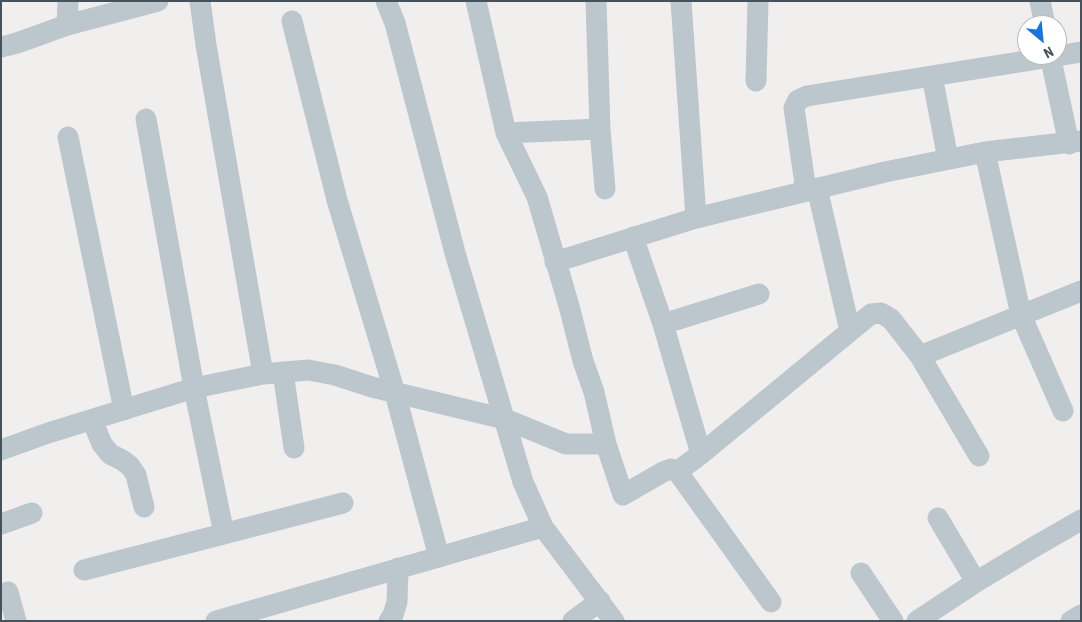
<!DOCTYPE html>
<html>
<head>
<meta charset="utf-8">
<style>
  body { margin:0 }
  #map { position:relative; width:1082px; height:622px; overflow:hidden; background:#f1eeee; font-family:"Roboto Condensed",sans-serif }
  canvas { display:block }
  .frame { position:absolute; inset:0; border:2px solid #46525b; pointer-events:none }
  .north { position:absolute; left:1017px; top:15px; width:50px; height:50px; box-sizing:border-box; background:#fff; border:1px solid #b5babd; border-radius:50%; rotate:152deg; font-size:14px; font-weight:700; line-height:20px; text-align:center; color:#46525b }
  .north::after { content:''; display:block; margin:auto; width:18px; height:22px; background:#1b74de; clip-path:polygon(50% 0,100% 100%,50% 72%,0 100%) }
</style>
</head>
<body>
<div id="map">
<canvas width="1082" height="622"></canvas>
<div class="frame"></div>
<div class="north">N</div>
</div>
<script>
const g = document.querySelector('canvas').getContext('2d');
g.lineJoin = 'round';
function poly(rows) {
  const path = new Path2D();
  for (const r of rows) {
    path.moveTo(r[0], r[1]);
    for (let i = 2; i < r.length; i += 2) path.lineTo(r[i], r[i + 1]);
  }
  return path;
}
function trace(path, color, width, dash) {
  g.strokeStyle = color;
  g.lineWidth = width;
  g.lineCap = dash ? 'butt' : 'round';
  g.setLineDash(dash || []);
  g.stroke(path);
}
trace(poly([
  [200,1,206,45,263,374],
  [386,1,395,23,455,253,523,482,543,527,614,621],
  [476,1,506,133,537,197,569,306,583,361,594,392,606,444],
  [596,1,600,129],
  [681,1,696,218],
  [1040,1,1045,25],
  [292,21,337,200,395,393,439,557],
  [67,25,68,1],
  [1,47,17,43,67,25,158,1],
  [1050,55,1069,144],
  [932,76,948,159],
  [756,81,758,1],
  [146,119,194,388,224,534],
  [506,133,600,129,605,189],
  [68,137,124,410],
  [985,152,1021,315,1063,411],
  [817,188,850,331],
  [806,191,794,108,798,100,807,96,1081,52],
  [633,237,663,324,701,454],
  [555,262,696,218,885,172,985,152,1081,141],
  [663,324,759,294],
  [920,356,1081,291],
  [283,372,294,448],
  [92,420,102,444,110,454,122,460,130,466,136,475,144,507],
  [1,450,48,433,194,388,263,374,308,370,335,375,372,387,505,419,566,444,606,444,623,495,663,472,671,469,677,471,771,602],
  [678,471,701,454,871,314,881,313,891,319,920,356,979,456],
  [938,518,976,582],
  [1,524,32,513],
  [84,570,343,503],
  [861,573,893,621],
  [8,592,16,621],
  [216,621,543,527],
  [389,621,393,615,397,602,398,568],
  [573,621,600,601],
  [917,621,976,582,1034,547,1081,520],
  [1071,621,1081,615]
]), '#bcc6cd', 21);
</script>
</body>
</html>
